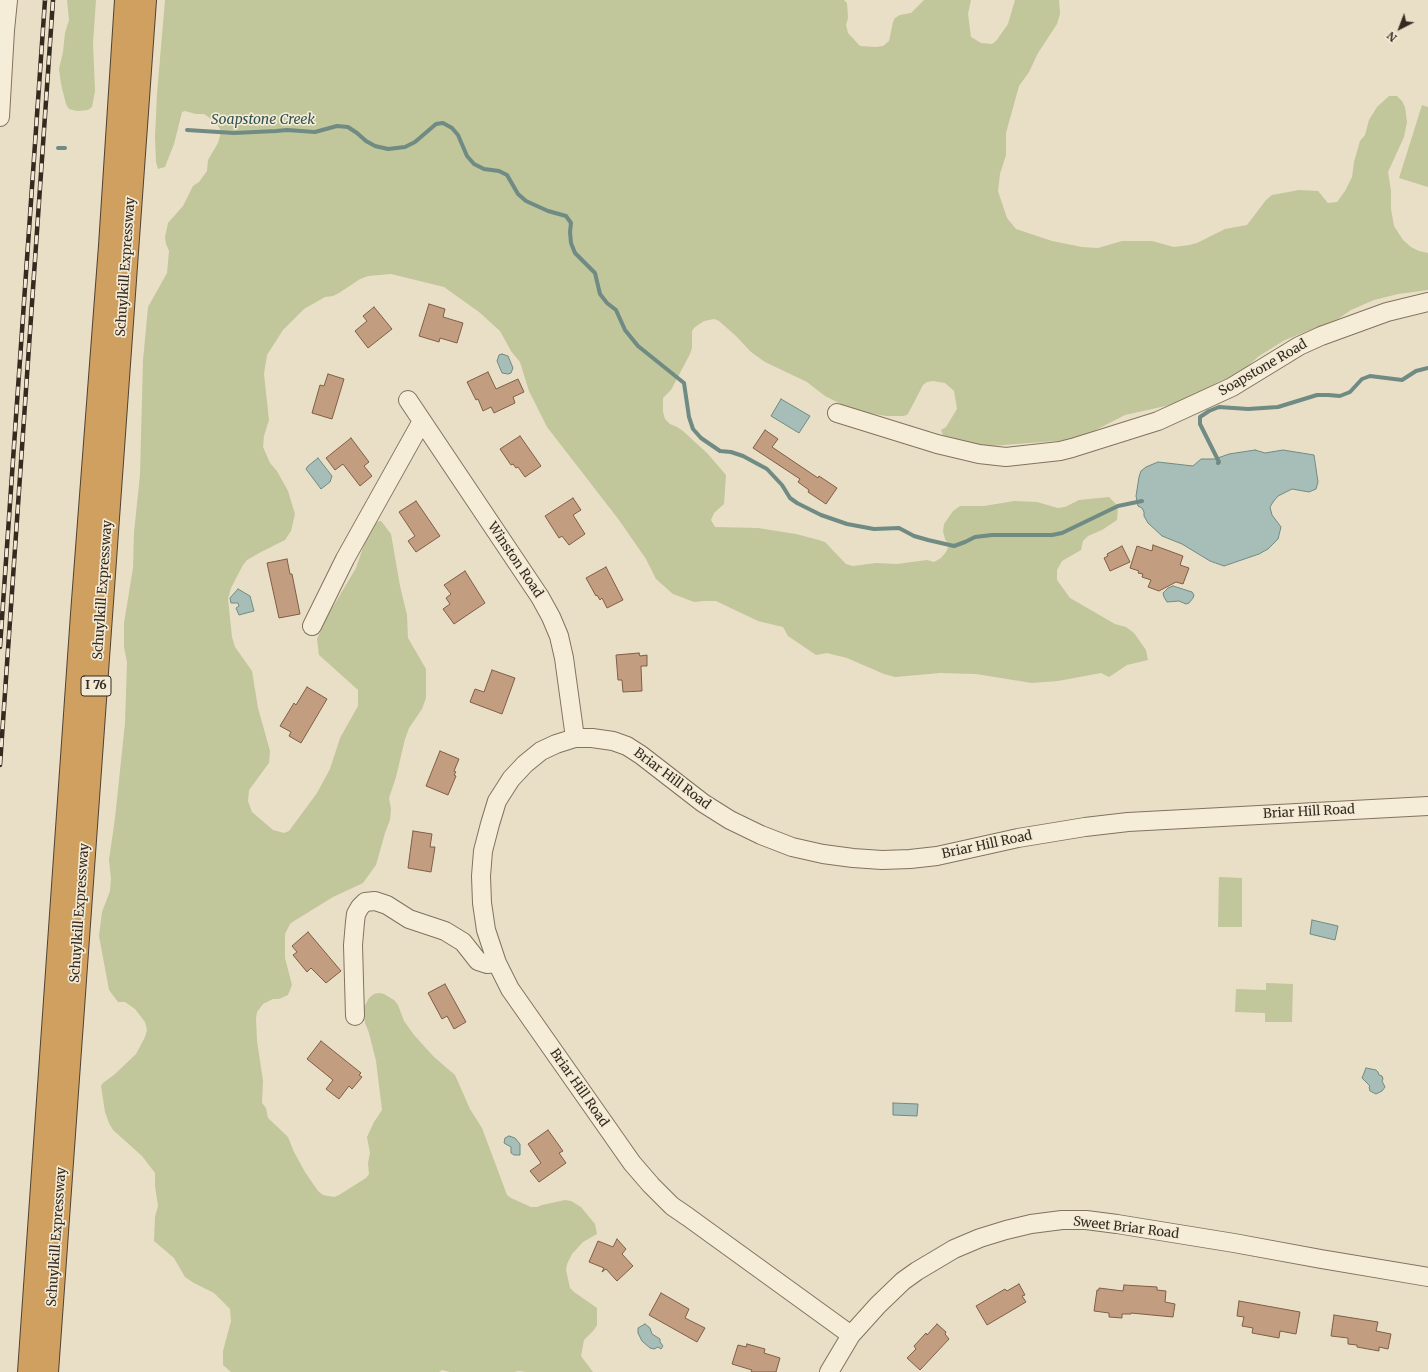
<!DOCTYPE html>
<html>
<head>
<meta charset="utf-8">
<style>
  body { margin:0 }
  #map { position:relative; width:1428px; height:1372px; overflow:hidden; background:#e9dfc6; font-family:Merriweather,serif }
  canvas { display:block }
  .north { position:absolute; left:1380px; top:8px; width:40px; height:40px; -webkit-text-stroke:3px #f2ead5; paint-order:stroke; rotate:222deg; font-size:11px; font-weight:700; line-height:16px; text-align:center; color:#352a20 }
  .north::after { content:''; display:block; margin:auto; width:14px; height:18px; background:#352a20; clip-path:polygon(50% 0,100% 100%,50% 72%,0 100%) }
</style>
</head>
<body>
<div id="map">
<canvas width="1428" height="1372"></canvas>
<div class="north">N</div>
</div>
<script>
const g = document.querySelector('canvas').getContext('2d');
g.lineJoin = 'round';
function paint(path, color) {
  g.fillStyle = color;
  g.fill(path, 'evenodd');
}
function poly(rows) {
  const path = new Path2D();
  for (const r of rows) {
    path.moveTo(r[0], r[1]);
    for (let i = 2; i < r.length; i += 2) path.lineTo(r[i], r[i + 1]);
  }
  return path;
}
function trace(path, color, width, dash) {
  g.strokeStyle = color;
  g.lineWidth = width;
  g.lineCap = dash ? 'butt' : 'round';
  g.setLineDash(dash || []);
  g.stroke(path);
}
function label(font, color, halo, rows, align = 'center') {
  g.font = font + ' Merriweather,serif';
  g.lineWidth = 3.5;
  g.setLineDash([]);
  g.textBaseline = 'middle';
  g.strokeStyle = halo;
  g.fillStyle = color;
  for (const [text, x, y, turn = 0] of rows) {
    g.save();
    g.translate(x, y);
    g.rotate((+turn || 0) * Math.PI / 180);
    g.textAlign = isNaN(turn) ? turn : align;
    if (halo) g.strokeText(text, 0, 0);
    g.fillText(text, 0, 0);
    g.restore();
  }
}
paint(poly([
  [67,0,96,0,93,43,95,91,92,107,88,110,77,111,69,109,66,104,61,84,59,69,63,52,65,33,69,20],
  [165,0,844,0,847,3,848,18,846,25,848,33,860,46,876,47,883,46,889,41,893,22,895,18,900,15,911,13,924,0,971,0,968,14,971,37,981,43,992,44,996,41,1008,24,1015,0,1059,0,1060,14,1057,24,1038,53,1029,72,1019,86,1006,133,1006,155,1000,174,998,191,1007,218,1016,229,1052,241,1082,247,1098,248,1122,241,1152,241,1174,247,1189,245,1197,243,1225,229,1247,225,1266,200,1272,195,1299,190,1318,191,1328,203,1337,202,1345,191,1352,177,1354,162,1360,141,1365,135,1369,120,1377,107,1389,96,1397,96,1402,101,1405,107,1407,122,1404,137,1388,172,1391,191,1391,209,1394,226,1403,240,1411,247,1419,251,1428,253,1428,290,1398,294,1374,300,1351,310,1338,319,1285,340,1259,356,1239,374,1220,381,1187,399,1170,405,1125,415,1084,436,1068,440,991,446,981,446,960,440,943,435,941,430,946,427,957,409,954,391,945,383,933,381,927,382,923,385,910,410,907,415,903,416,886,416,862,412,841,404,825,396,807,382,765,362,751,352,736,336,719,321,714,319,704,321,695,327,692,331,692,348,690,354,671,390,663,398,663,412,665,419,670,424,677,427,683,431,707,453,726,475,724,504,714,513,711,520,715,527,758,528,796,534,819,540,825,542,846,564,853,566,876,563,897,564,927,560,934,562,941,558,946,552,949,545,945,539,943,531,944,524,953,511,960,506,984,506,1014,501,1037,502,1058,508,1065,507,1079,500,1109,497,1118,506,1117,520,1102,530,1088,536,1083,541,1081,550,1062,561,1057,570,1057,580,1070,598,1115,624,1126,627,1134,633,1146,650,1148,660,1127,665,1109,677,1101,673,1058,681,1032,683,976,674,940,673,895,677,884,674,847,658,827,653,816,655,788,636,783,627,758,621,716,601,704,601,694,602,673,594,656,579,646,559,619,520,547,427,529,391,520,362,511,351,500,331,479,312,444,287,391,274,368,276,360,279,339,293,333,296,325,297,304,309,283,330,267,355,264,374,269,420,264,436,263,447,270,463,277,471,288,491,295,514,291,531,285,540,261,552,247,560,243,565,231,588,228,599,232,637,235,647,252,671,258,708,270,751,269,763,249,790,248,801,252,812,273,830,284,833,289,831,317,793,330,769,340,738,358,706,358,690,319,655,317,639,325,620,356,568,365,542,376,522,381,521,391,534,400,586,407,615,408,638,426,669,426,698,422,709,409,728,405,739,396,777,389,798,391,809,390,820,385,833,376,865,363,883,333,897,294,921,290,924,285,934,285,958,292,985,288,995,279,999,273,999,263,1004,257,1012,256,1018,257,1041,263,1081,262,1103,266,1108,268,1118,288,1137,294,1152,305,1172,318,1191,323,1195,334,1197,339,1195,366,1178,369,1174,368,1163,370,1153,367,1137,374,1122,382,1110,376,1061,369,1033,365,1023,364,1007,369,998,374,994,379,993,384,994,394,1000,398,1005,404,1021,414,1035,434,1057,455,1075,470,1109,482,1128,507,1195,511,1198,531,1207,537,1207,542,1205,565,1200,571,1201,581,1207,595,1224,597,1234,583,1242,572,1254,567,1264,566,1270,570,1288,574,1292,597,1308,597,1325,594,1330,584,1340,581,1356,593,1372,526,1372,519,1371,514,1372,450,1372,442,1370,439,1372,231,1372,223,1365,223,1351,231,1321,230,1309,214,1293,194,1283,185,1277,174,1258,154,1241,155,1217,158,1206,155,1186,155,1173,142,1156,113,1130,109,1123,105,1112,101,1086,103,1083,115,1074,136,1054,145,1037,147,1030,145,1022,135,1009,125,1002,118,1002,109,990,99,936,102,912,110,891,111,879,109,860,115,818,125,723,127,662,124,647,124,623,133,568,134,532,140,475,143,360,148,307,167,273,169,251,166,244,165,237,168,223,183,206,193,186,199,182,207,171,208,160,218,143,221,132,217,123,204,114,196,114,185,111,182,112,174,144,165,167,158,169,156,162,155,137,157,94],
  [1422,105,1428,107,1428,187,1399,178],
  [1219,877,1242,878,1242,927,1218,927],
  [1266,983,1293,984,1292,1022,1265,1022,1265,1013,1235,1012,1236,989,1266,990]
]), '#c1c69b');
const water = poly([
  [502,354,508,356,513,368,511,373,508,374,502,373,497,361,499,355,502,354],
  [781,399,810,416,799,433,771,416,781,399],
  [1255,450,1265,453,1283,450,1314,455,1318,482,1316,489,1309,492,1292,489,1278,496,1273,502,1270,507,1272,515,1281,527,1278,539,1268,549,1259,554,1224,566,1210,561,1182,544,1162,536,1148,523,1144,516,1144,512,1142,508,1138,506,1136,496,1139,477,1141,471,1146,467,1158,462,1193,466,1201,459,1215,459,1229,454,1255,450],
  [318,458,332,476,330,482,321,489,306,469,308,466,318,458],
  [1173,586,1192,592,1194,595,1193,598,1189,603,1186,604,1179,601,1167,602,1164,597,1163,593,1168,588,1173,586],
  [238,589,250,596,254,611,239,615,236,608,239,606,238,603,231,603,230,598,238,589],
  [1312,920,1338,926,1335,940,1310,934,1312,920],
  [1366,1068,1376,1070,1378,1072,1379,1075,1382,1076,1383,1079,1382,1081,1385,1087,1382,1091,1376,1094,1370,1091,1369,1087,1370,1086,1362,1078,1366,1068],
  [893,1103,918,1104,917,1116,893,1115,893,1103],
  [509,1136,515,1138,520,1144,520,1155,514,1155,511,1153,511,1147,504,1143,505,1138,509,1136],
  [645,1324,650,1328,652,1334,660,1339,660,1342,663,1346,661,1349,658,1347,654,1349,650,1348,642,1341,638,1333,638,1328,645,1324]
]);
paint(water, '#a7bdb7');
trace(water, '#6f8b84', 1);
trace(poly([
  [187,130,234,133,276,131,287,130,315,132,337,126,348,127,357,133,366,141,375,146,388,149,405,147,415,142,436,124,443,123,452,128,458,135,467,156,474,164,484,169,499,171,507,175,518,194,526,201,548,211,566,216,571,223,570,232,571,243,575,253,595,273,600,294,607,303,616,310,625,330,638,346,684,383,689,417,693,429,701,438,720,451,731,452,743,456,767,469,782,485,790,498,797,503,821,515,847,524,874,529,899,528,914,536,928,540,954,546,965,542,975,537,992,535,1052,535,1062,533,1118,506,1142,501],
  [58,148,65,148],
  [1218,463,1219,462,1200,424,1200,417,1209,411,1219,407,1248,409,1278,407,1317,395,1328,395,1340,396,1350,392,1362,379,1370,376,1402,380,1416,371,1428,368]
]), '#6f8b84', 4);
const building = poly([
  [429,304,445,309,443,317,463,323,457,343,440,338,439,342,419,336,429,304],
  [374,307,392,329,368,348,355,331,367,321,363,316,374,307],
  [488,372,496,389,518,379,524,392,513,397,515,403,494,413,491,407,483,411,478,399,476,400,467,382,488,372],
  [328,374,344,379,332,419,312,413,320,385,324,386,328,374],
  [765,430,778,439,772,447,818,478,819,476,837,488,826,504,808,492,809,490,798,482,800,479,753,448,765,430],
  [520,436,541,466,525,477,518,467,516,468,513,464,511,465,500,449,520,436],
  [351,438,369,462,364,466,372,476,360,486,343,464,335,470,326,458,351,438],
  [573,498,581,510,573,515,585,534,569,545,562,536,559,538,545,516,573,498],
  [416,501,440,536,416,552,408,541,415,536,399,512,416,501],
  [1153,545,1183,556,1180,565,1189,568,1183,584,1176,582,1159,591,1148,587,1151,580,1142,577,1143,574,1138,573,1139,571,1130,568,1137,546,1152,551,1153,545],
  [1122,546,1130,562,1110,571,1104,558,1108,556,1107,554,1122,546],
  [287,559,290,574,292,574,300,614,279,618,267,563,287,559],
  [606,567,623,600,607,608,602,598,600,600,597,595,596,596,586,578,606,567],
  [465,571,485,603,454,624,443,609,450,604,446,598,451,594,444,585,465,571],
  [639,653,640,656,647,655,647,666,641,666,642,691,623,692,622,680,618,680,616,655,639,653],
  [492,670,515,678,502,714,470,702,475,689,484,692,492,670],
  [307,687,327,699,301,743,289,736,291,732,280,726,294,703,296,705,307,687],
  [440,751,459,759,454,771,456,772,454,775,456,776,448,795,426,786,440,751],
  [413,831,432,834,430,847,435,847,431,872,408,868,413,831],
  [308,932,341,971,326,983,311,968,307,972,293,955,297,952,292,946,308,932],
  [445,984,466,1022,454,1029,447,1016,442,1019,428,993,445,984],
  [321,1041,361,1073,359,1075,362,1077,352,1089,349,1086,339,1099,326,1089,333,1080,307,1059,321,1041],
  [548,1130,563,1151,559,1153,566,1163,539,1182,530,1171,541,1163,528,1144,548,1130],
  [617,1239,626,1249,622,1254,633,1266,617,1281,606,1269,602,1272,604,1268,589,1262,598,1241,613,1247,617,1239],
  [1019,1284,1025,1295,1022,1296,1026,1302,987,1325,976,1306,1005,1289,1007,1291,1019,1284],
  [1124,1285,1157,1287,1157,1290,1166,1291,1165,1302,1175,1304,1173,1317,1131,1313,1131,1314,1122,1314,1122,1318,1109,1317,1109,1313,1094,1311,1097,1290,1099,1290,1099,1288,1123,1291,1124,1285],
  [661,1293,689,1309,685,1318,705,1328,697,1342,649,1315,661,1293],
  [1239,1301,1300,1312,1296,1334,1280,1331,1279,1338,1252,1333,1253,1328,1242,1326,1244,1317,1237,1316,1239,1301],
  [1334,1315,1378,1322,1376,1331,1391,1334,1388,1349,1379,1347,1379,1351,1357,1347,1357,1345,1348,1344,1348,1338,1331,1336,1334,1315],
  [937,1324,946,1332,945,1334,949,1339,920,1370,907,1358,916,1349,914,1346,926,1333,927,1335,937,1324],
  [747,1344,765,1349,764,1353,780,1358,776,1372,751,1372,752,1370,732,1364,738,1345,746,1347,747,1344]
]);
paint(building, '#c39d80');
trace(building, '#7f5e46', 1);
const minor = poly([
  [0,117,5,30,8,0],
  [408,400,540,597,551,617,559,636,564,658,575,738],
  [837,413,937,444,979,454,1006,457,1060,451,1072,448,1158,421,1232,387,1299,346,1321,336,1387,312,1428,302],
  [312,626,345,559,422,421],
  [355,1016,353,945,355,922,356,914,360,907,365,902,375,901,387,905,409,919,445,931,463,942,478,961,487,964,497,963],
  [851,1335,688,1217,672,1206,651,1185,632,1163,510,989,497,963,486,930,482,903,481,876,483,851,490,824,497,801,511,779,525,764,541,751,556,744,575,738,592,738,613,741,627,746,641,755,703,803,730,820,761,835,792,847,823,854,853,858,882,860,910,859,937,856,1018,838,1085,827,1128,822,1428,806],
  [829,1372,851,1335,878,1305,903,1281,917,1271,954,1249,980,1238,1006,1230,1031,1224,1062,1220,1086,1220,1117,1224,1234,1243,1321,1259,1428,1277]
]);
const highway = poly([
  [29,1372,82,614,110,246,126,0],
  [47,1372,145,0]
]);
trace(minor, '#83725e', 20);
trace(highway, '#514131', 24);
trace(minor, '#f5edd8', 18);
trace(highway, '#cfa060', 22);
const rail = poly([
  [0,647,45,0],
  [0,765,53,0]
]);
trace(rail, '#352a20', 4.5);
trace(rail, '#f2ead5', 3, [9]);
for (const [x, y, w] of [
  [96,686,30]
]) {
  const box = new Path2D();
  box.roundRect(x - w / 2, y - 10, w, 20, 3);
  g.fillStyle = '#f2ead5';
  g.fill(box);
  trace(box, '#352a20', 1);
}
label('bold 12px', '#352a20', null, [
  ["I 76",96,686]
]);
label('13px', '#352a20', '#f2ead5', [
  ["Schuylkill Expressway",126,267,-86],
  ["Soapstone Road",1263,368,-30],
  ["Winston Road",515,560,56],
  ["Schuylkill Expressway",103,590,-86],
  ["Briar Hill Road",672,779,37],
  ["Briar Hill Road",1309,812,-3],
  ["Briar Hill Road",987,845,-12],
  ["Schuylkill Expressway",80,913,-86],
  ["Briar Hill Road",579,1088,55],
  ["Sweet Briar Road",1126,1228,7],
  ["Schuylkill Expressway",57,1237,-86]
]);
label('italic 14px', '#315351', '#f2ead5', [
  ["Soapstone Creek",263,120]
]);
</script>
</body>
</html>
